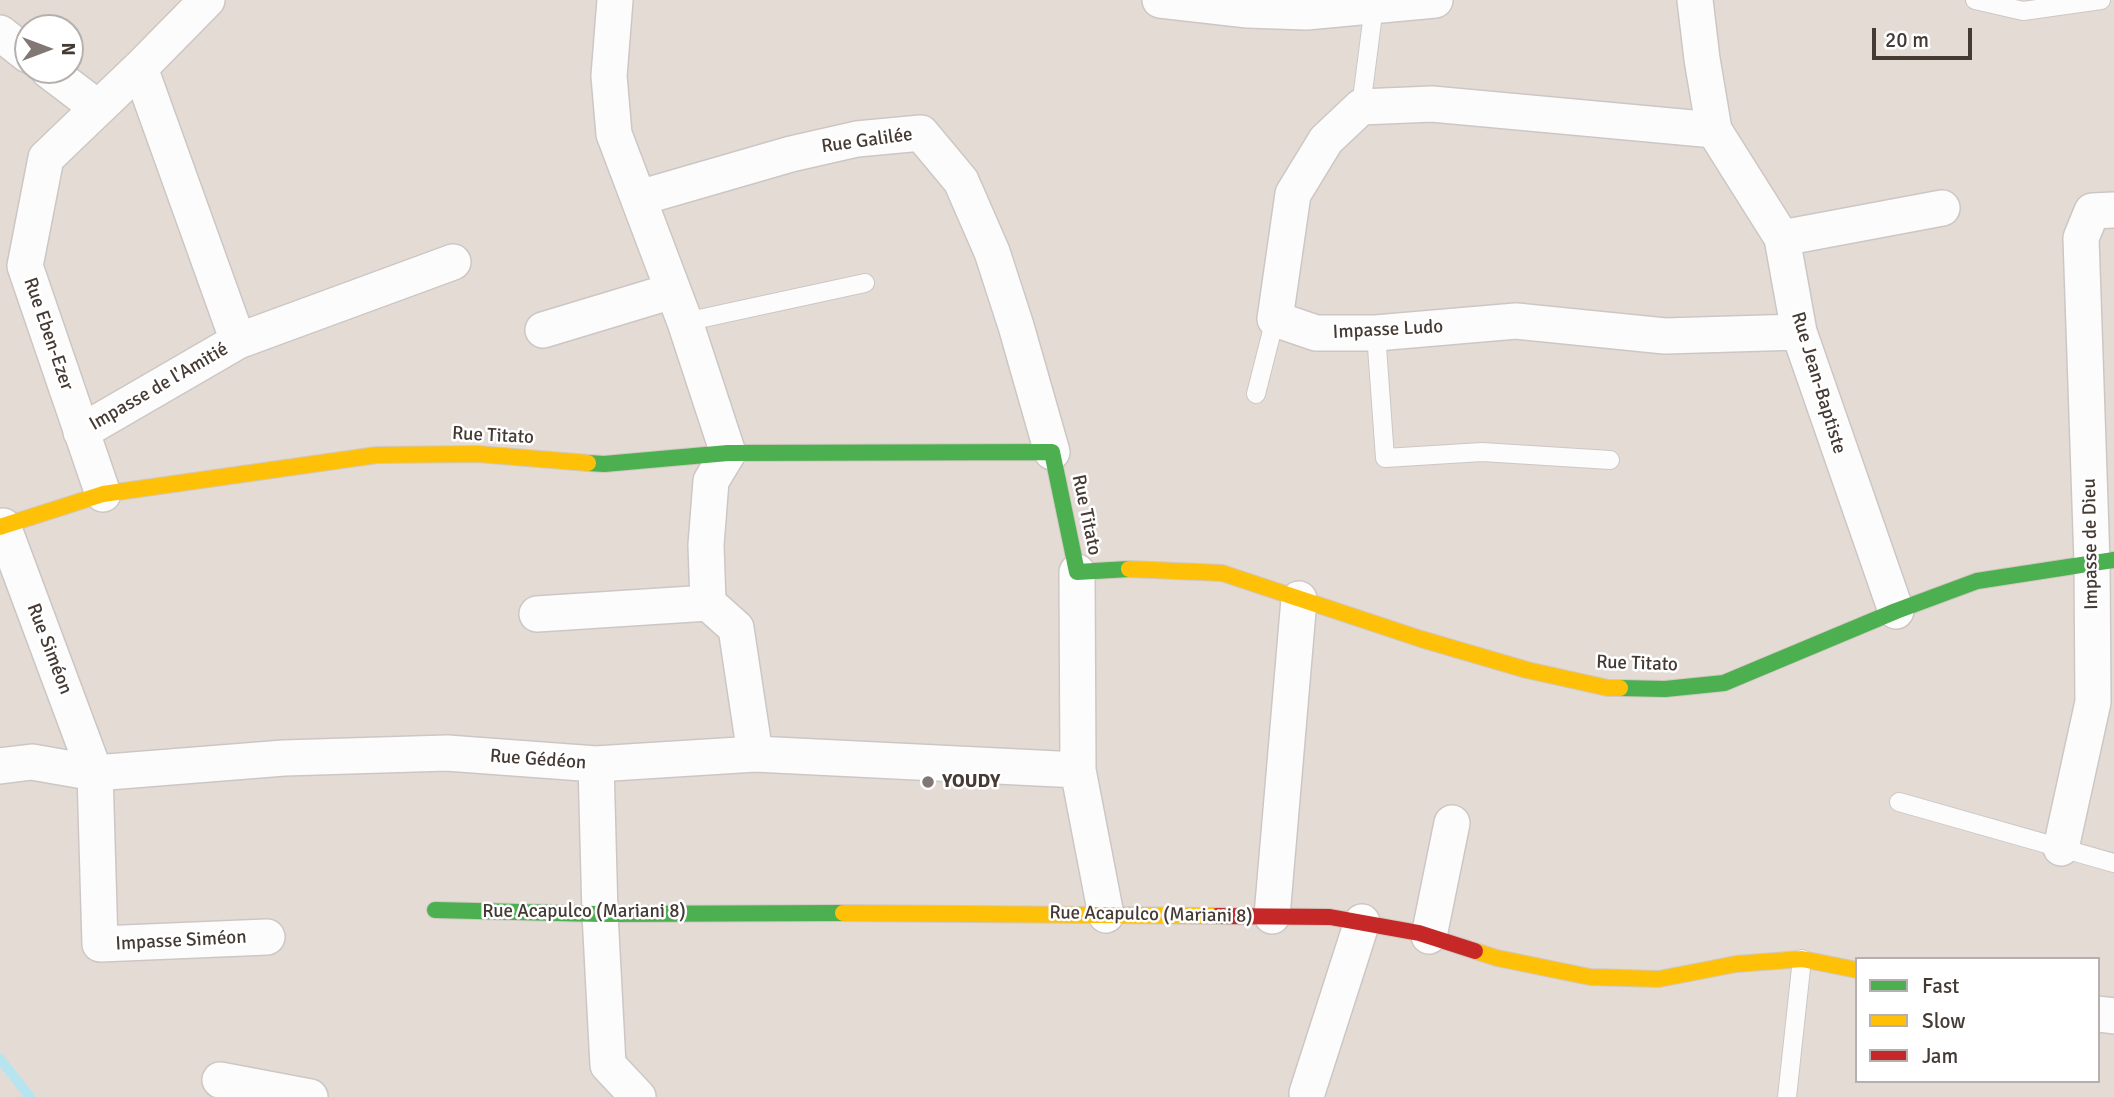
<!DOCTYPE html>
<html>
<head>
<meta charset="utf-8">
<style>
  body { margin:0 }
  #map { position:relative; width:2114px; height:1097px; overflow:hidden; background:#f0ebe8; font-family:Signika,sans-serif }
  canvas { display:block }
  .legend { position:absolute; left:1855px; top:957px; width:245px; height:126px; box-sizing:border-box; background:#fff; border:2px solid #b5b0ae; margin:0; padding:9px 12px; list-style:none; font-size:21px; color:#453a34 }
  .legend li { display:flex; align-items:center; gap:14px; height:35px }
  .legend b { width:35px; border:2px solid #b5b0ae }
  .north { position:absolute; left:14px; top:14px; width:70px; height:70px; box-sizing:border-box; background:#fff; border:2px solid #b5b0ae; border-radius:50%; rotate:90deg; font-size:19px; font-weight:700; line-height:28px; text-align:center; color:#453a34 }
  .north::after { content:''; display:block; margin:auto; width:24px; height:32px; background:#817873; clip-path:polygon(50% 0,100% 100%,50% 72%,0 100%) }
  .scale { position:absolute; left:1872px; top:28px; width:100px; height:32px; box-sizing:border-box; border:4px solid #453a34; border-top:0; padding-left:9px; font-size:21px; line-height:24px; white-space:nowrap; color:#453a34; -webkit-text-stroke:5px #fff; paint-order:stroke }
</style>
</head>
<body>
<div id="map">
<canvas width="2114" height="1097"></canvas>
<ul class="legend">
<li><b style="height:9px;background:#4caf50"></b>Fast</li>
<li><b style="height:9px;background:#ffc107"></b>Slow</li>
<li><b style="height:9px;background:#c62828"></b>Jam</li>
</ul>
<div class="north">N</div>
<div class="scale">20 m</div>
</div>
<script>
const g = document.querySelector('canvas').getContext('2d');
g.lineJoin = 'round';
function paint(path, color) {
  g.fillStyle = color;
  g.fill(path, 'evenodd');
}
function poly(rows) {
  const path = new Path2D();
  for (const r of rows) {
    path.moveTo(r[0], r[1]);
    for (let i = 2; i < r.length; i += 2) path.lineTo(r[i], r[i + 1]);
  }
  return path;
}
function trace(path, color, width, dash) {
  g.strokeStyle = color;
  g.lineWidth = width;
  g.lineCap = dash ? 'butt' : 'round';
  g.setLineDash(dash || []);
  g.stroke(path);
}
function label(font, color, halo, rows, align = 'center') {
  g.font = font + ' Signika,sans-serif';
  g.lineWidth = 5;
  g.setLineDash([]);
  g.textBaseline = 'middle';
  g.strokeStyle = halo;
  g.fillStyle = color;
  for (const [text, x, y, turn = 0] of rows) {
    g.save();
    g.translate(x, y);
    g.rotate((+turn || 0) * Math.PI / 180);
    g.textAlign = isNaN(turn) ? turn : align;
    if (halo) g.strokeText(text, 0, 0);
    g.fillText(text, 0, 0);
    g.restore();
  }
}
paint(poly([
  [0,0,2114,0,2114,1097,0,1097],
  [28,28,70,28,70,70,28,70],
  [1857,959,2098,959,2098,1081,1857,1081]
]), '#e4dbd5');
trace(poly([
  [0,1059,30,1097]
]), '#b6e5ef', 10);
const lane = poly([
  [1975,0,2023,11,2101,0],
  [1361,107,1374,6],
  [685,322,865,283],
  [1376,333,1385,458,1482,452,1610,460],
  [1256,394,1275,319],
  [1899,802,2114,863],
  [1787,1097,1802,959]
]);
const street = poly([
  [615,0,609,76,614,134,685,322,728,453,711,481,706,545,708,603,736,628,755,754],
  [1160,0,1248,10,1306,12,1435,0],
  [1695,0,1702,59,1714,130,1782,238,1799,332,1896,611],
  [0,33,28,55],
  [140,68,238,341,453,262],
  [48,70,98,108],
  [1714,130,1432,104,1361,107,1326,140,1293,194,1275,319,1316,333,1376,333,1516,321,1665,336,1799,332],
  [639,198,791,154,857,139,921,133,961,181,992,252,1016,326,1052,452],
  [1782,238,1942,208],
  [543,330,672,291],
  [81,432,238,341],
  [103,494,25,266,46,158,140,68,207,0],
  [3,526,95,773,100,944,267,937],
  [1077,572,1078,770,1106,915],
  [537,614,708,603],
  [596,764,600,914,608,1065,638,1097],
  [0,766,32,762,95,773,284,758,447,753,596,764,755,754,1078,770],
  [2061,848,2093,702,2092,562,2081,238,2092,211,2114,210],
  [1272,916,1299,599],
  [1429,936,1452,823],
  [2098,1014,2114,1016],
  [220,1080,310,1097],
  [1307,1093,1362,922]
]);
const fast = poly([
  [588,463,604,464,728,453,1052,452,1077,572,1129,569],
  [1620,688,1665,689,1724,683,1896,611,1977,581,2114,560],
  [435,910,600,914,843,913]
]);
const slow = poly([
  [0,527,103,494,377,455,478,454,588,463],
  [1129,569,1222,573,1421,639,1527,670,1608,688,1620,688],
  [843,913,1217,916],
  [1475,951,1497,958,1590,977,1659,979,1736,964,1802,959,1857,970]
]);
const jam = poly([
  [1217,916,1330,917,1419,933,1475,951]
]);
trace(lane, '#ccc7c4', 20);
trace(street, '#ccc7c4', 38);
trace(fast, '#d1c8c0', 18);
trace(slow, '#d1c8c0', 18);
trace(jam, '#d1c8c0', 18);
trace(lane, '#fdfcfc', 18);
trace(street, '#fdfcfc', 35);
trace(fast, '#4caf50', 16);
trace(slow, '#ffc107', 16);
trace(jam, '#c62828', 16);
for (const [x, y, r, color] of [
  [928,782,7,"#817873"]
]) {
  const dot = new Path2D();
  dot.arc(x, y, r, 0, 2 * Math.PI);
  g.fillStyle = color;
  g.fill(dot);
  trace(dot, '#fff', 2.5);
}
label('19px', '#453a34', '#fff', [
  ["Rue Galilée",867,141,-8],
  ["Impasse Ludo",1388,330,-3],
  ["Rue Eben-Ezer",48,334,71],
  ["Rue Jean-Baptiste",1818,383,73],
  ["Impasse de l'Amitié",159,387,-30],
  ["Rue Titato",493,436,3],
  ["Rue Titato",1086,515,78],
  ["Impasse de Dieu",2091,544,-91],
  ["Rue Siméon",49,649,69],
  ["Rue Titato",1637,664,2],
  ["Rue Gédéon",538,760,4],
  ["Rue Acapulco (Mariani 8)",584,912],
  ["Rue Acapulco (Mariani 8)",1151,915,1],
  ["Impasse Siméon",181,941,-3]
]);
label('bold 19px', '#453a34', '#fff', [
  ["YOUDY",942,782]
], 'left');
</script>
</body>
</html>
